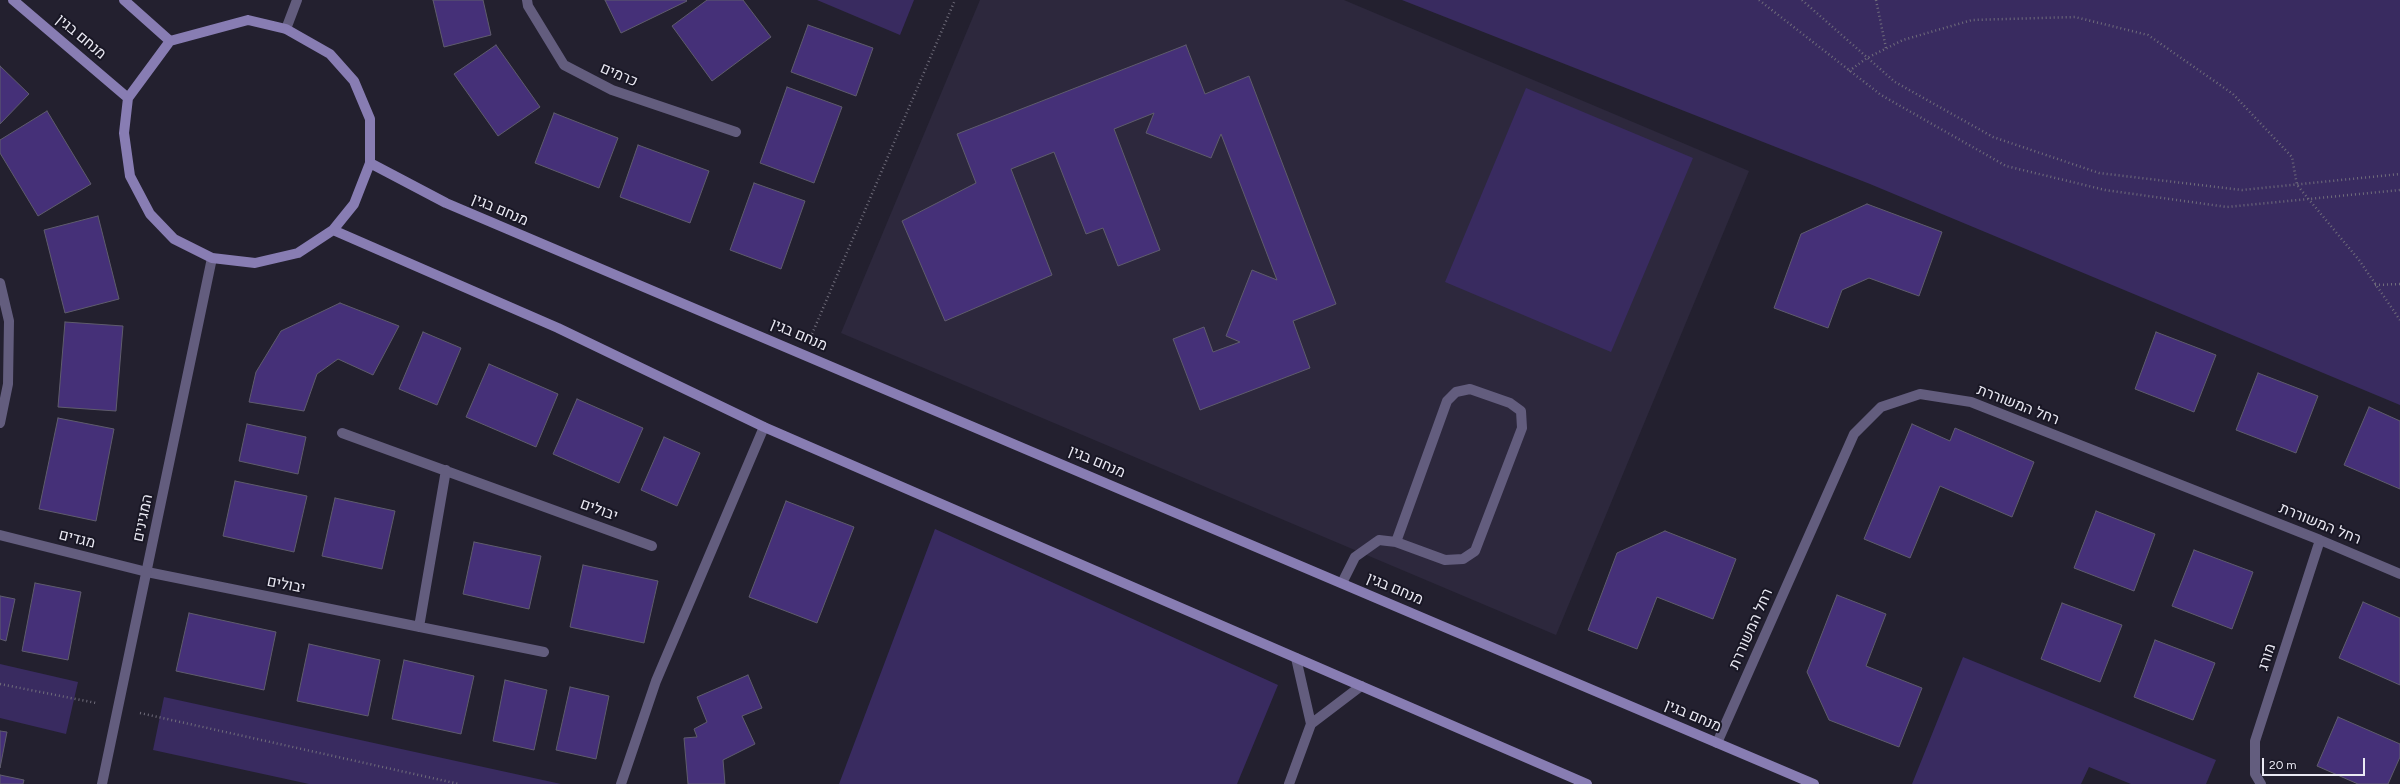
<!DOCTYPE html>
<html>
<head>
<meta charset="utf-8">
<style>
  body { margin:0 }
  #map { position:relative; width:2400px; height:784px; overflow:hidden; background:#23202f; font-family:Figtree,sans-serif }
  canvas { display:block }
  .scale { position:absolute; left:2262px; top:758px; width:103px; height:18px; box-sizing:border-box; border:2px solid #eae9f3; border-top:0; padding-left:5px; font-size:12px; line-height:14px; white-space:nowrap; color:#eae9f3; -webkit-text-stroke:3px #191725; paint-order:stroke }
</style>
</head>
<body>
<div id="map">
<canvas width="2400" height="784"></canvas>
<div class="scale">20 m</div>
</div>
<script>
const g = document.querySelector('canvas').getContext('2d');
g.lineJoin = 'round';
function paint(path, color) {
  g.fillStyle = color;
  g.fill(path, 'evenodd');
}
function poly(rows) {
  const path = new Path2D();
  for (const r of rows) {
    path.moveTo(r[0], r[1]);
    for (let i = 2; i < r.length; i += 2) path.lineTo(r[i], r[i + 1]);
  }
  return path;
}
function trace(path, color, width, dash) {
  g.strokeStyle = color;
  g.lineWidth = width;
  g.lineCap = dash ? 'butt' : 'round';
  g.setLineDash(dash || []);
  g.stroke(path);
}
function label(font, color, halo, rows, align = 'center') {
  g.font = font + ' Figtree,Heebo,sans-serif';
  g.lineWidth = 4;
  g.setLineDash([]);
  g.textBaseline = 'middle';
  g.strokeStyle = halo;
  g.fillStyle = color;
  for (const [text, x, y, turn = 0] of rows) {
    g.save();
    g.translate(x, y);
    g.rotate((+turn || 0) * Math.PI / 180);
    g.textAlign = isNaN(turn) ? turn : align;
    if (halo) g.strokeText(text, 0, 0);
    g.fillText(text, 0, 0);
    g.restore();
  }
}
paint(poly([
  [980,0,1344,0,1749,171,1556,635,841,333]
]), '#2d283d');
paint(poly([
  [817,0,914,0,900,35],
  [1402,0,2400,0,2400,405,1870,184],
  [1526,88,1693,158,1611,352,1445,282],
  [935,529,1278,685,1237,784,839,784],
  [1963,657,2216,760,2206,784,2131,784,2089,767,2081,784,1912,784],
  [0,664,78,682,66,734,0,718],
  [164,697,561,784,309,784,153,750]
]), '#392b60');
const building = poly([
  [433,0,483,0,491,35,444,47,433,0],
  [605,0,686,0,687,1,621,33,605,0],
  [707,0,743,0,771,37,712,81,672,26,707,0],
  [808,25,873,48,856,96,791,72,808,25],
  [496,45,540,107,498,136,454,74,496,45],
  [1186,45,1205,94,1249,76,1336,304,1293,321,1310,368,1200,410,1173,339,1204,327,1213,352,1240,342,1226,336,1252,270,1277,280,1221,134,1211,158,1146,133,1154,113,1114,129,1160,250,1118,266,1103,228,1086,234,1054,152,1011,169,1052,275,945,321,902,221,976,183,957,134,1186,45],
  [0,66,29,94,0,124,0,66],
  [787,87,842,107,814,183,760,163,787,87],
  [47,111,91,184,38,216,0,153,0,140,47,111],
  [554,113,618,138,599,188,535,163,554,113],
  [638,145,709,171,690,223,620,197,638,145],
  [754,183,805,201,781,269,730,250,754,183],
  [1867,204,1942,232,1919,296,1869,278,1842,290,1828,328,1774,308,1801,234,1867,204],
  [98,216,119,299,65,313,44,230,98,216],
  [340,303,399,326,373,375,338,359,317,374,304,411,249,402,256,372,281,331,340,303],
  [65,322,123,326,116,411,58,407,65,322],
  [423,332,461,348,437,405,399,389,423,332],
  [2156,332,2216,355,2194,412,2135,389,2156,332],
  [489,364,558,394,536,447,466,417,489,364],
  [2258,373,2318,396,2296,453,2236,430,2258,373],
  [577,399,643,428,619,483,553,454,577,399],
  [2369,407,2400,421,2400,489,2344,465,2369,407],
  [58,418,114,429,96,521,39,509,58,418],
  [247,424,306,437,298,474,239,461,247,424],
  [1912,424,1950,441,1955,428,2034,462,2012,517,1940,486,1910,558,1864,539,1912,424],
  [664,437,700,453,677,506,641,490,664,437],
  [235,481,307,496,294,552,223,536,235,481],
  [335,498,395,511,382,569,322,556,335,498],
  [786,501,854,527,817,623,749,597,786,501],
  [2096,511,2155,534,2134,591,2074,568,2096,511],
  [1665,531,1736,559,1713,619,1657,597,1637,649,1588,630,1617,553,1665,531],
  [474,542,541,556,529,609,463,594,474,542],
  [2194,550,2253,572,2232,629,2172,606,2194,550],
  [583,565,658,581,644,643,570,627,583,565],
  [35,583,81,592,68,660,22,651,35,583],
  [1837,595,1886,614,1866,666,1922,688,1899,747,1829,720,1807,672,1837,595],
  [0,596,15,599,6,641,0,639,0,596],
  [2363,602,2400,618,2400,685,2339,658,2363,602],
  [2062,603,2122,625,2100,682,2041,659,2062,603],
  [189,613,276,632,264,690,176,671,189,613],
  [2155,640,2215,663,2193,720,2134,697,2155,640],
  [309,644,380,660,368,716,297,701,309,644],
  [404,660,474,676,461,734,392,719,404,660],
  [748,675,762,708,742,716,755,744,723,760,725,784,688,784,684,738,697,737,694,729,707,722,697,697,748,675],
  [505,680,547,690,534,750,493,741,505,680],
  [570,687,609,696,596,759,556,750,570,687],
  [2338,717,2400,744,2400,757,2388,784,2358,784,2317,766,2338,717],
  [0,731,7,732,0,768,0,731],
  [0,775,24,780,23,784,0,784,0,775]
]);
paint(building, '#453078');
trace(building, '#5f5c6d', 1);
trace(poly([
  [1759,0,1881,95,2006,166,2105,190,2227,207,2400,190],
  [1802,0,1895,82,1993,137,2099,173,2242,190,2400,174],
  [1876,0,1886,48],
  [1849,71,1867,58,1903,40,1972,20,2075,17,2148,35,2233,94,2292,157,2297,185,2359,260,2400,320],
  [2375,285,2400,284],
  [812,334,955,0],
  [0,684,96,703],
  [140,713,459,784]
]), '#706d7b', 2.5, [1, 3]);
trace(poly([
  [527,0,528,6,564,65,612,90,736,132],
  [0,283,9,321,8,384,0,423],
  [342,433,652,546],
  [0,535,147,572,544,652],
  [1342,583,1355,557,1379,540,1396,542,1445,560,1463,559,1475,551,1522,428,1521,411,1510,403,1470,389,1456,392,1447,401,1396,542],
  [419,627,446,470],
  [621,784,656,681,764,427]
]), '#635d7e', 10);
trace(poly([
  [1296,658,1311,724],
  [1717,743,1854,434,1881,407,1920,394,1971,402,2320,540,2400,574],
  [102,784,212,258],
  [1289,784,1311,724,1361,686],
  [2261,784,2255,774,2255,741,2320,540]
]), '#635d7e', 10);
trace(poly([
  [286,29,297,0]
]), '#635d7e', 10);
trace(poly([
  [13,0,128,98],
  [124,0,170,41],
  [248,20,286,29,330,54,354,81,370,119,370,163,354,204,333,230,298,253,255,263,212,258,174,239,150,214,130,176,124,133,128,98,170,41,248,20],
  [370,163,446,203,1814,784],
  [333,230,558,328,764,427,1587,784]
]), '#887db3', 10);
label('15px', '#eae9f3', '#191725', [
  ["מנחם בגין",81,37,40],
  ["כרמים",619,75,23],
  ["מנחם בגין",500,210,23],
  ["מנחם בגין",799,335,23],
  ["רחל המשוררת",2018,405,21],
  ["מנחם בגין",1097,462,23],
  ["יבולים",599,510,20],
  ["המגינים",143,518,-78],
  ["רחל המשוררת",2320,524,22],
  ["מגדים",77,539,14],
  ["יבולים",286,585,11],
  ["מנחם בגין",1395,589,23],
  ["רחל המשוררת",1751,629,-66],
  ["מורג",2267,657,-72],
  ["מנחם בגין",1693,716,23]
]);
</script>
</body>
</html>
